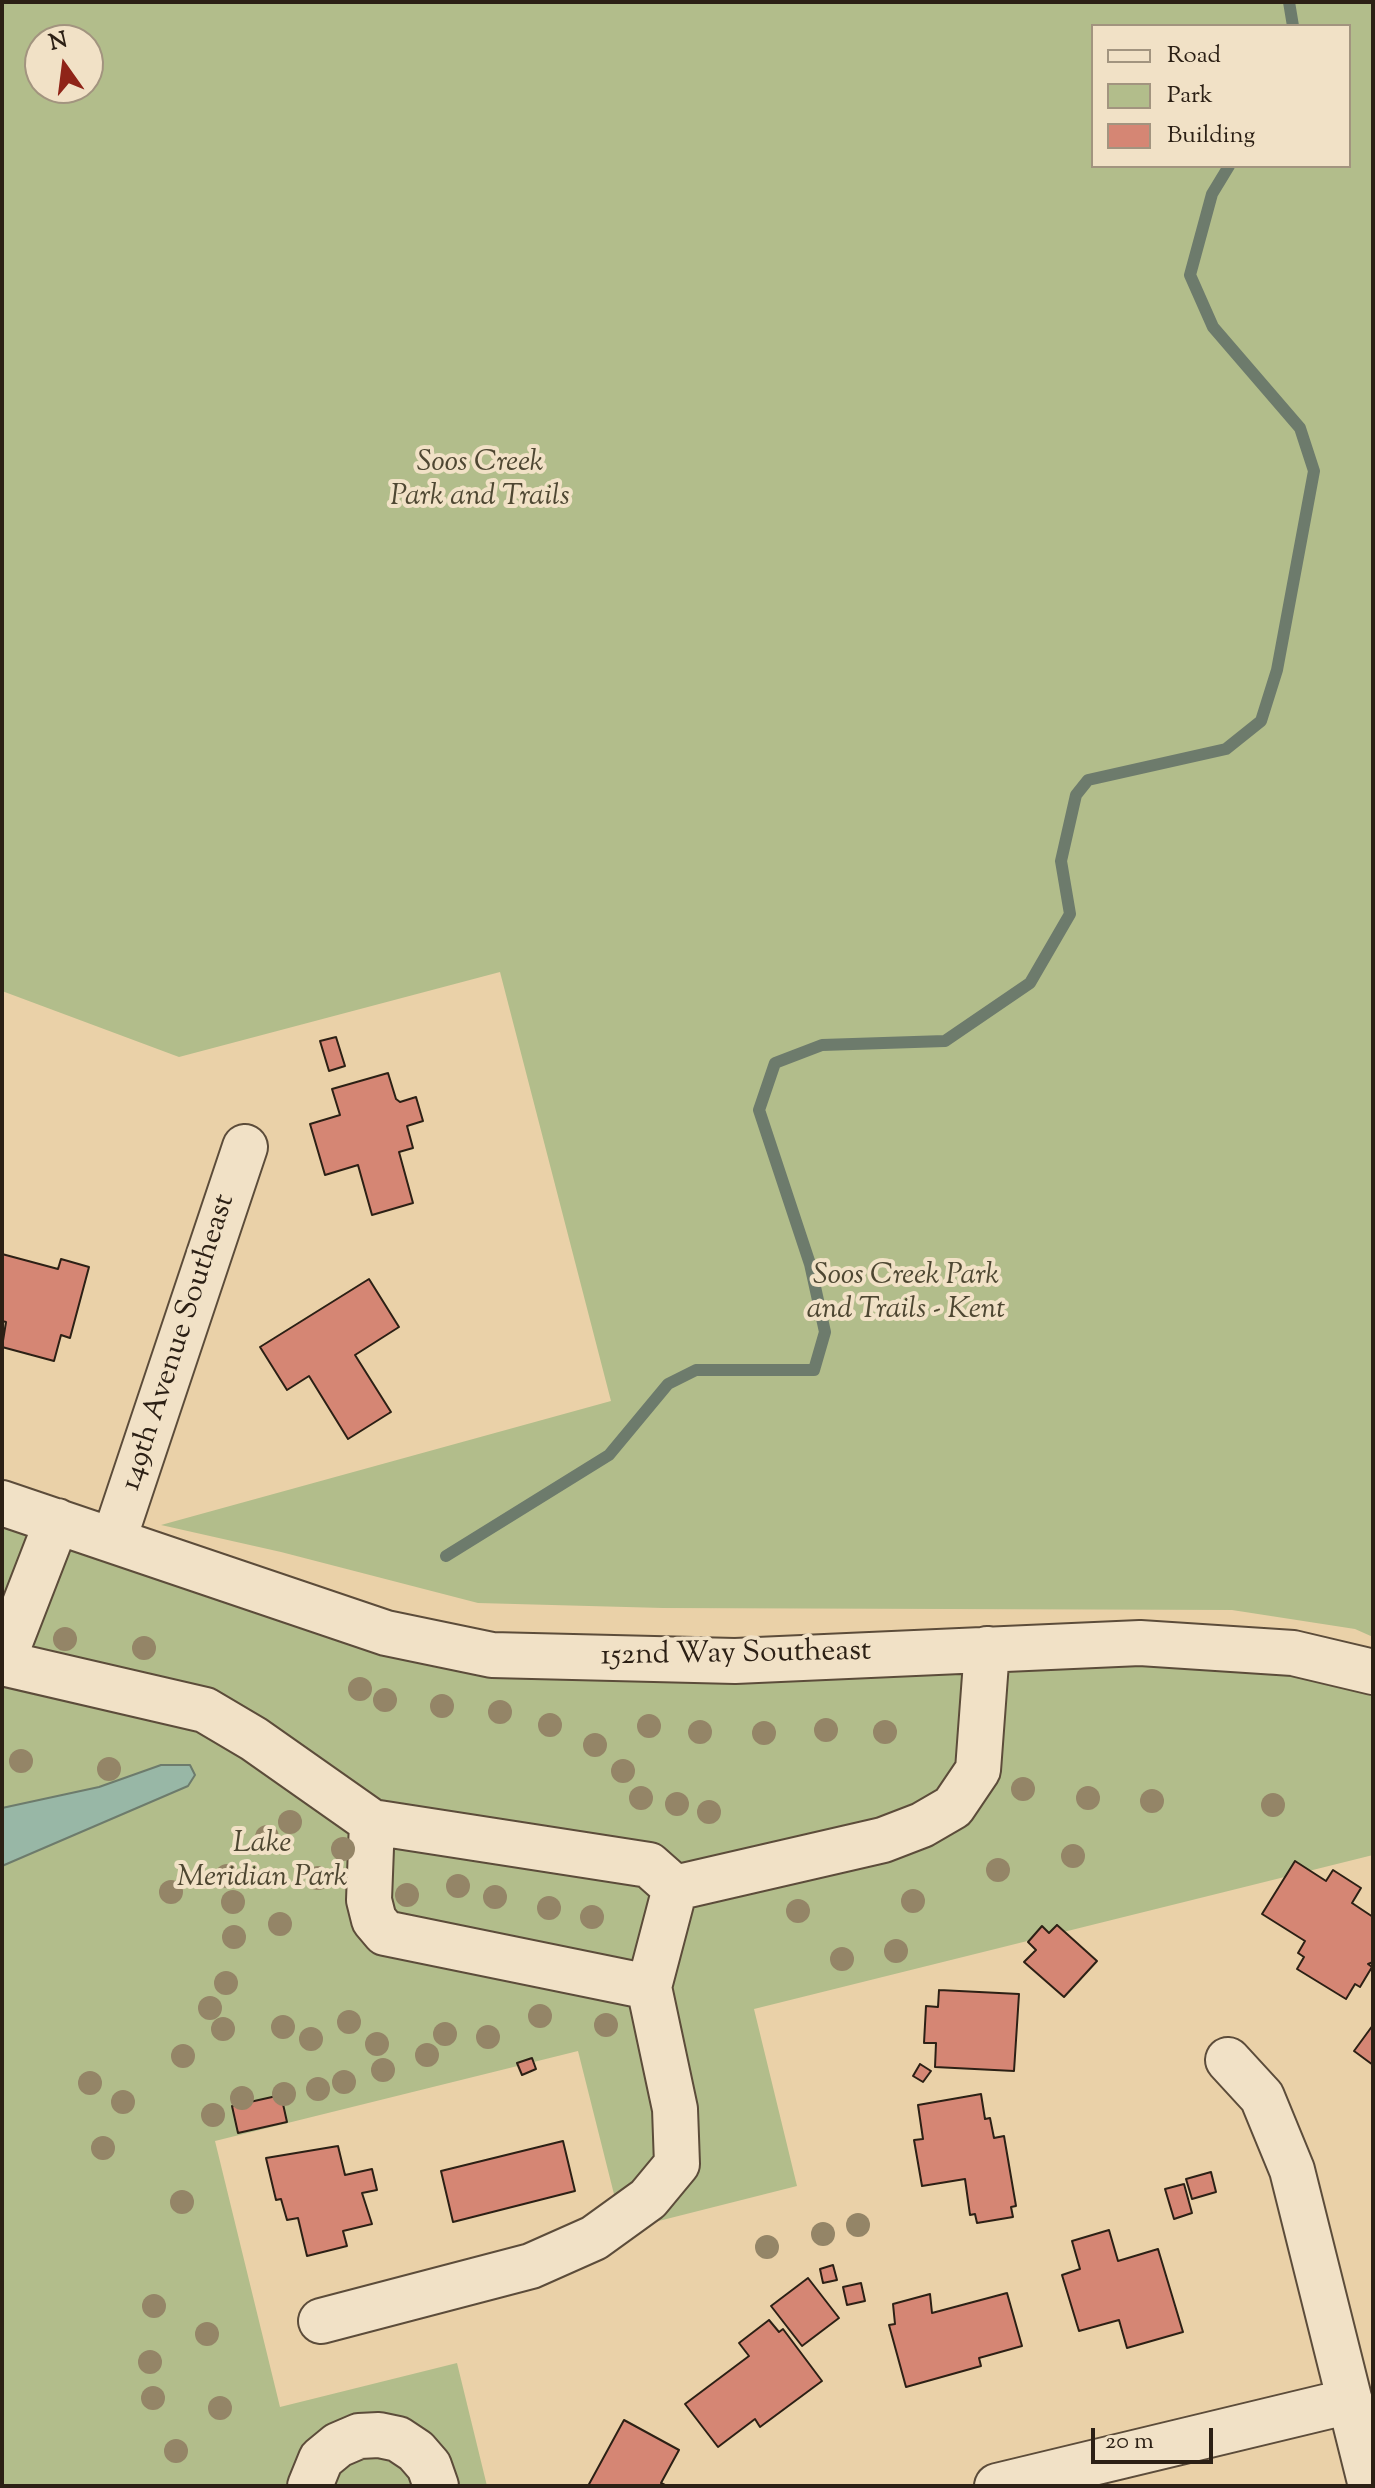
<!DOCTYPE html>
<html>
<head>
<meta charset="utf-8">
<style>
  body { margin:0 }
  #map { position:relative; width:1375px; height:2488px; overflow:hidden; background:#ead1a8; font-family:"Sorts Mill Goudy",serif }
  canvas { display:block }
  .frame { position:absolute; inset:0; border:4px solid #2c2015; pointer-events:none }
  .legend { position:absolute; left:1091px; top:24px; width:260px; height:144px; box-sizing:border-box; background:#f1e1c6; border:2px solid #a2947f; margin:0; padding:10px 14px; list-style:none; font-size:24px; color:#2c2015 }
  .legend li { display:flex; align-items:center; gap:16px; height:40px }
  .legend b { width:40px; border:2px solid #a2947f }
  .north { position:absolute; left:24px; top:24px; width:80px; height:80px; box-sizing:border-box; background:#f1e1c6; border:2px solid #a2947f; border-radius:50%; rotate:346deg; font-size:22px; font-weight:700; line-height:32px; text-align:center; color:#2c2015 }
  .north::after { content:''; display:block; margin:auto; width:28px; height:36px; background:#8f2418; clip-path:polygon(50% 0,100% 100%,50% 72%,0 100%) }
  .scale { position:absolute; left:1091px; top:2428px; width:122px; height:36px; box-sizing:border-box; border:4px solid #2c2015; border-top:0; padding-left:10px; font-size:24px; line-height:28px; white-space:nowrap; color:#2c2015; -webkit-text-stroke:6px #f1e1c6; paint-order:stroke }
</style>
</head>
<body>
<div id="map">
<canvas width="1375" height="2488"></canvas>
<div class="frame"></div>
<ul class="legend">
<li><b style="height:10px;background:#f1e1c6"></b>Road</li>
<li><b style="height:22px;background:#b2bd8b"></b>Park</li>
<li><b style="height:22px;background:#d58674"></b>Building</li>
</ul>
<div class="north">N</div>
<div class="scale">20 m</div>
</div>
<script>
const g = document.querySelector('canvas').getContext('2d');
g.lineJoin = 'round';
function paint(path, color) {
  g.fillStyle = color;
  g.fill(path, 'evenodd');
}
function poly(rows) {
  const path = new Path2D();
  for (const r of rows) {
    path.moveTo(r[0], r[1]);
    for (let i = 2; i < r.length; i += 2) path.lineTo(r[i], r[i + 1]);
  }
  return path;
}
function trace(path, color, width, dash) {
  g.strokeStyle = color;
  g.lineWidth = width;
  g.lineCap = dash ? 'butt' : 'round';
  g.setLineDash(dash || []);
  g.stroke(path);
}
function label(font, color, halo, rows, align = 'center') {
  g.font = font + ' "Sorts Mill Goudy",serif';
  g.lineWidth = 8;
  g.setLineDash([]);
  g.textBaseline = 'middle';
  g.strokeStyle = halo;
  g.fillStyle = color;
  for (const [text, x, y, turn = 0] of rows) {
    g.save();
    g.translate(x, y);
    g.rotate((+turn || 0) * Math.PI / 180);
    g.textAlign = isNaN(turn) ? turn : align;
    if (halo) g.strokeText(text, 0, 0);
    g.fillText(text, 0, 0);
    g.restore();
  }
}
paint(poly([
  [2,2,1373,2,1373,1637,1355,1629,1232,1610,663,1608,478,1603,281,1552,161,1525,611,1401,500,972,179,1057,2,991],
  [1093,26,1349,26,1349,166,1093,166],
  [40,40,88,40,88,88,40,88],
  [2,1503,386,1633,1373,1672,1373,1855,754,2009,797,2186,623,2230,578,2051,215,2141,280,2407,457,2363,487,2486,2,2486]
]), '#b2bd8b');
const water = poly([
  [161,1765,190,1765,195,1775,188,1786,2,1866,2,1808,99,1787,161,1765]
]);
paint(water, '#98b7a6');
trace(water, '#6d7b6c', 2);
trace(poly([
  [1289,2,1293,26],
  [446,1556,609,1455,668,1384,696,1370,814,1370,825,1332,810,1264,759,1110,775,1063,822,1045,945,1041,1030,983,1070,914,1061,861,1076,795,1088,780,1226,749,1261,721,1277,670,1314,471,1300,428,1213,327,1190,275,1212,194,1229,166]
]), '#6d7b6c', 12);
const building = poly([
  [336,1037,345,1066,329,1071,320,1041,336,1037],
  [388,1073,396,1099,400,1102,416,1097,423,1121,407,1126,413,1148,399,1152,413,1203,372,1215,358,1165,325,1175,310,1124,340,1115,332,1089,388,1073],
  [2,1254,58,1269,61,1259,89,1267,70,1338,61,1335,54,1361,2,1347,6,1322,2,1321,2,1254],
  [369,1279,399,1327,355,1355,391,1412,348,1439,309,1376,287,1390,260,1347,369,1279],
  [1295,1861,1326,1881,1333,1870,1361,1888,1352,1903,1373,1917,1373,1962,1368,1964,1372,1967,1360,1987,1355,1984,1346,1999,1297,1969,1304,1957,1298,1953,1305,1941,1262,1914,1295,1861],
  [1057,1925,1097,1961,1064,1997,1024,1962,1036,1950,1028,1942,1042,1926,1049,1933,1057,1925],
  [939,1990,1019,1994,1014,2071,935,2067,936,2043,924,2043,926,2006,938,2007,939,1990],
  [1373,2025,1373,2065,1354,2051,1373,2025],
  [532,2058,536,2069,522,2075,517,2063,532,2058],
  [920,2064,931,2071,923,2082,913,2076,920,2064],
  [981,2094,985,2119,990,2118,994,2138,1004,2136,1016,2206,1011,2207,1013,2217,977,2223,975,2214,970,2215,965,2179,922,2186,914,2140,923,2139,918,2105,981,2094],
  [281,2095,287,2122,238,2133,232,2106,281,2095],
  [563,2141,575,2191,453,2222,441,2171,563,2141],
  [338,2146,345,2175,372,2169,377,2190,362,2193,372,2224,343,2231,347,2246,307,2256,298,2218,287,2220,281,2199,276,2200,266,2158,338,2146],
  [1211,2172,1216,2192,1192,2199,1186,2179,1211,2172],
  [1184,2184,1192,2213,1174,2219,1165,2189,1184,2184],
  [1109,2230,1118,2261,1158,2249,1183,2332,1127,2348,1119,2320,1079,2331,1062,2275,1080,2269,1072,2241,1109,2230],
  [833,2265,837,2280,823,2283,820,2269,833,2265],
  [808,2278,839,2318,802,2346,771,2306,808,2278],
  [861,2283,865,2301,847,2305,843,2287,861,2283],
  [1007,2293,1022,2346,979,2358,981,2366,906,2387,889,2325,895,2324,893,2304,930,2294,932,2313,1007,2293],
  [769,2320,779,2332,783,2329,822,2381,760,2427,755,2419,718,2447,685,2404,749,2356,739,2343,769,2320],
  [624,2420,679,2450,661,2483,667,2486,588,2486,624,2420]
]);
paint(building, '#d58674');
trace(building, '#2c2015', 2);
const minor = poly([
  [2,1503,386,1633,492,1655,735,1661,1140,1643,1293,1653,1373,1672],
  [114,1539,245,1147],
  [2,1663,205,1710,254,1739,372,1822],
  [2,1663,57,1521],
  [649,1987,385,1933,374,1920,369,1900,372,1822,649,1865,675,1888],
  [1228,2060,1262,2097,1292,2170,1371,2486],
  [321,2321,531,2266,594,2238,648,2199,677,2164,675,2109,649,1987,675,1888,883,1840,922,1825,953,1807,978,1770,987,1649],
  [310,2486,321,2459,338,2445,359,2436,379,2435,398,2439,416,2451,429,2466,436,2486],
  [997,2486,1350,2401]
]);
trace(minor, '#5c4c3a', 48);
trace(minor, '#f1e1c6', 44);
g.fillStyle = '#948567';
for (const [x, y] of [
  [65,1639],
  [144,1648],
  [360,1689],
  [385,1700],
  [442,1706],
  [500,1712],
  [550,1725],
  [649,1726],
  [826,1730],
  [700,1732],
  [885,1732],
  [764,1733],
  [595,1745],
  [21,1761],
  [109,1769],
  [623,1771],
  [1023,1789],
  [641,1798],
  [1088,1798],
  [1152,1801],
  [677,1804],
  [1273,1805],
  [709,1812],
  [290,1822],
  [267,1837],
  [343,1849],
  [1073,1856],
  [998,1870],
  [227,1876],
  [318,1878],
  [458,1886],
  [171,1892],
  [407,1895],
  [495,1897],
  [913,1901],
  [233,1902],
  [549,1908],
  [798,1911],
  [592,1917],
  [280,1924],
  [234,1937],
  [896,1951],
  [842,1959],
  [226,1983],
  [210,2008],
  [540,2016],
  [349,2022],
  [606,2025],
  [283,2027],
  [223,2029],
  [445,2034],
  [488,2037],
  [311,2039],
  [377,2044],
  [427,2055],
  [183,2056],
  [383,2070],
  [344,2082],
  [90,2083],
  [318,2089],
  [284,2094],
  [242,2098],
  [123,2102],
  [213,2115],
  [103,2148],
  [182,2202],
  [858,2225],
  [823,2234],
  [767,2247],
  [154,2306],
  [207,2334],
  [150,2362],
  [153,2398],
  [220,2408],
  [176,2451]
]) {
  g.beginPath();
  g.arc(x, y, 12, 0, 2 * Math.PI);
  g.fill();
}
label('italic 30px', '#4e4732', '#f1e1c6', [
  ["Soos Creek",480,465],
  ["Park and Trails",480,499],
  ["Soos Creek Park",906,1278],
  ["and Trails - Kent",906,1312],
  ["Lake",262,1846],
  ["Meridian Park",262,1880]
]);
label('30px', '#2c2015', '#f1e1c6', [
  ["149th Avenue Southeast",180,1343,-72],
  ["152nd Way Southeast",736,1656,-1]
]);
</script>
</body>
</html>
